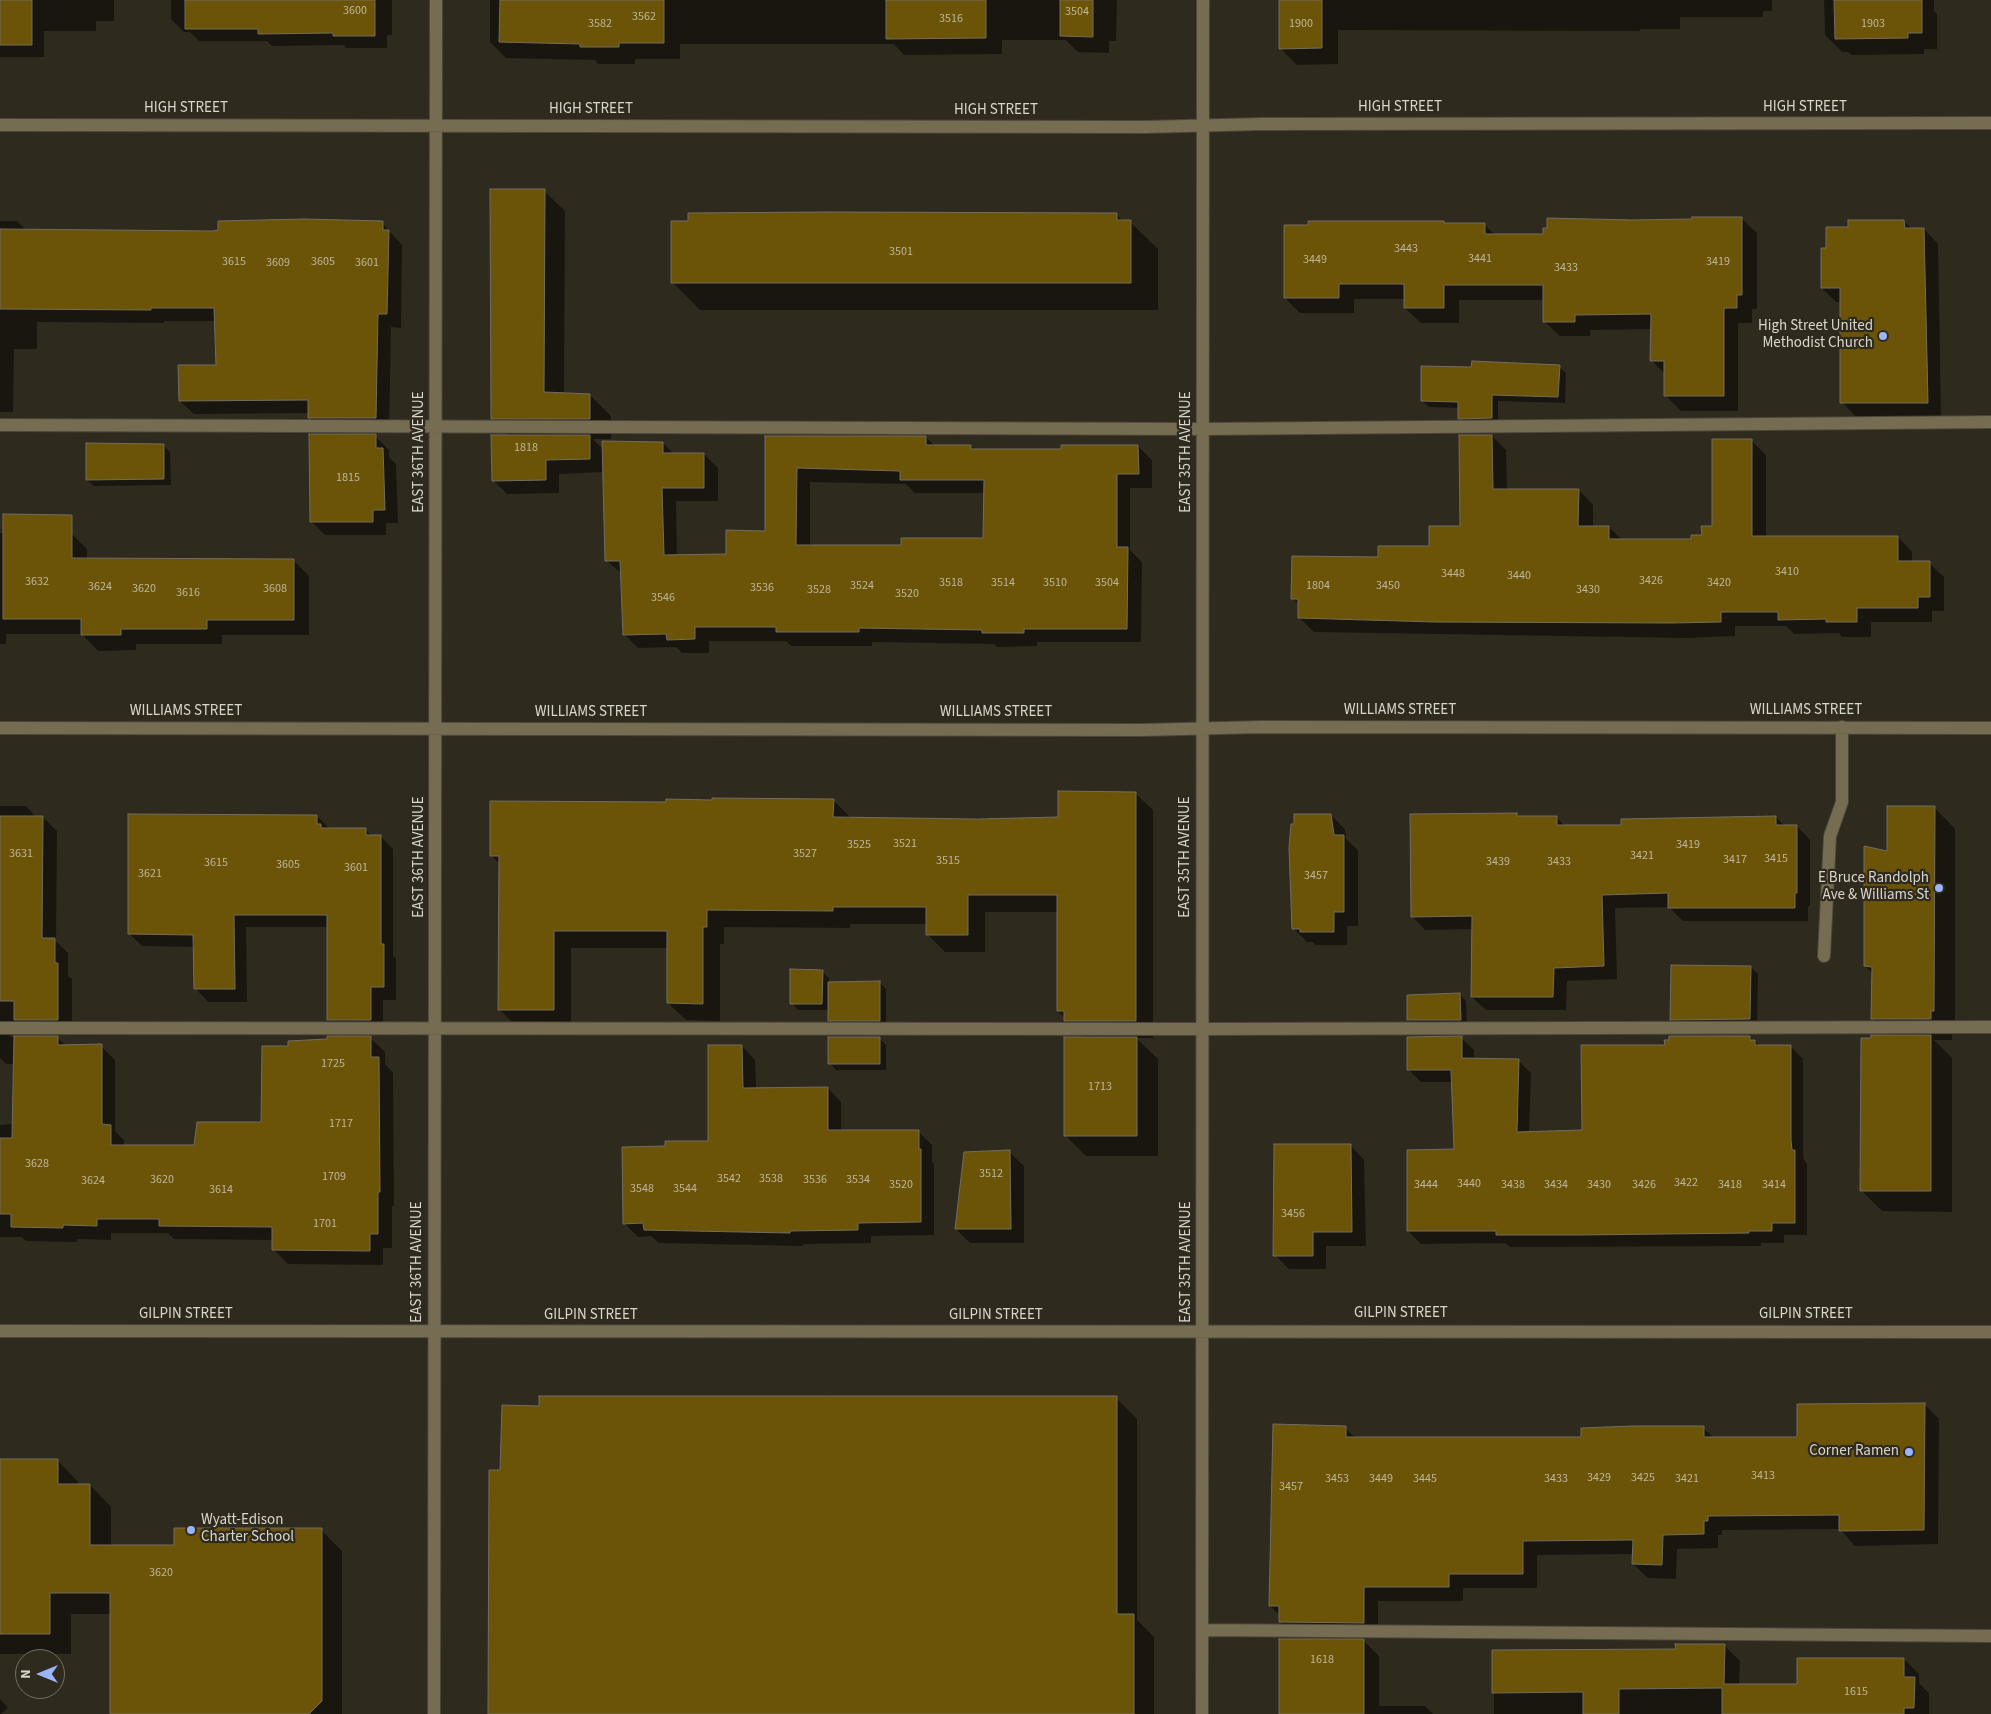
<!DOCTYPE html>
<html>
<head>
<meta charset="utf-8">
<style>
  body { margin:0 }
  #map { position:relative; width:1991px; height:1714px; overflow:hidden; background:#2f2a1e; font-family:"Source Sans 3",sans-serif }
  canvas { display:block }
  .north { position:absolute; left:15px; top:1649px; width:50px; height:50px; box-sizing:border-box; background:#2f2a1e; border:1px solid #736f64; border-radius:50%; rotate:270deg; font-size:14px; font-weight:700; line-height:20px; text-align:center; color:#d9d6ce }
  .north::after { content:''; display:block; margin:auto; width:18px; height:22px; background:#9bb4fd; clip-path:polygon(50% 0,100% 100%,50% 72%,0 100%) }
</style>
</head>
<body>
<div id="map">
<canvas width="1991" height="1714"></canvas>
<div class="north">N</div>
</div>
<script>
const g = document.querySelector('canvas').getContext('2d');
g.lineJoin = 'round';
function paint(path, color) {
  g.fillStyle = color;
  g.fill(path, 'evenodd');
}
function poly(rows) {
  const path = new Path2D();
  for (const r of rows) {
    path.moveTo(r[0], r[1]);
    for (let i = 2; i < r.length; i += 2) path.lineTo(r[i], r[i + 1]);
  }
  return path;
}
function trace(path, color, width, dash) {
  g.strokeStyle = color;
  g.lineWidth = width;
  g.lineCap = dash ? 'butt' : 'round';
  g.setLineDash(dash || []);
  g.stroke(path);
}
function label(font, color, halo, rows, align = 'center') {
  g.font = font + ' "Source Sans 3",sans-serif';
  g.lineWidth = 4.5;
  g.setLineDash([]);
  g.textBaseline = 'middle';
  g.strokeStyle = halo;
  g.fillStyle = color;
  for (const [text, x, y, turn = 0] of rows) {
    g.save();
    g.translate(x, y);
    g.rotate((+turn || 0) * Math.PI / 180);
    g.textAlign = isNaN(turn) ? turn : align;
    if (halo) g.strokeText(text, 0, 0);
    g.fillText(text, 0, 0);
    g.restore();
  }
}
paint(poly([
  [0,0,114,0,114,21,96,21,96,31,44,31,44,57,0,57],
  [171,0,392,0,392,35,387,35,387,48,346,48,344,45,272,46,267,41,199,41,190,32,184,32,171,19],
  [490,0,1117,0,1116,41,1109,41,1109,53,1078,52,1066,40,1002,40,1002,54,904,55,894,44,680,44,680,59,635,59,635,64,598,64,595,60,506,58,490,42],
  [1280,0,1772,0,1772,11,1763,11,1763,17,1680,17,1680,29,1640,29,1640,31,1338,30,1338,64,1297,65,1280,48],
  [1824,0,1934,0,1934,11,1937,14,1937,49,1924,49,1924,54,1852,55,1848,52,1842,52,1825,35],
  [544,191,565,211,564,394,590,395,611,416,611,439,593,439,604,450,663,443,674,454,704,454,718,468,718,501,676,501,677,556,727,555,766,532,766,437,926,437,935,446,971,446,975,450,1063,450,1138,446,1152,460,1152,488,1130,488,1130,550,1142,562,1141,642,1037,642,1037,646,997,647,994,644,872,642,872,646,791,646,786,641,709,641,709,653,682,653,676,647,638,648,624,634,622,574,606,560,604,472,559,474,559,493,507,494,493,480,510,436,492,418],
  [810,482,906,484,915,493,985,493,984,539,902,546,810,546],
  [1117,215,1124,222,1130,222,1158,249,1158,310,700,310,672,282],
  [1741,218,1757,233,1757,309,1752,309,1752,323,1738,323,1738,411,1681,411,1666,396,1666,375,1651,360,1652,329,1590,330,1590,336,1560,336,1544,321,1544,300,1459,300,1459,323,1421,323,1405,308,1405,299,1354,299,1354,313,1300,313,1285,298,1444,223,1446,224,1484,224,1495,235,1544,235,1633,221],
  [0,221,17,221,27,231,213,232,382,223,402,245,401,328,391,327,389,431,323,431,310,417,310,413,194,414,180,401,217,366,216,321,164,321,164,323,37,322,37,349,14,349,13,412,0,412],
  [1904,221,1912,229,1924,229,1938,244,1941,417,1856,417,1842,402,1841,302,1836,302,1822,288,1828,249,1849,228],
  [1559,367,1566,373,1565,403,1498,401,1498,425,1466,425,1460,418,1459,408,1429,407,1422,401,1472,368],
  [375,436,389,450,389,457,396,464,398,523,386,523,386,535,325,535,311,521],
  [1492,436,1506,450,1507,490,1579,490,1593,505,1593,527,1609,527,1622,540,1692,540,1703,537,1713,528,1752,441,1766,455,1766,537,1898,537,1912,552,1912,563,1929,563,1944,577,1944,611,1932,611,1932,622,1871,622,1871,637,1842,637,1839,633,1794,634,1786,626,1735,626,1735,636,1687,638,1314,632,1299,617,1299,605,1293,598,1379,558,1430,547,1462,527],
  [163,445,170,452,171,485,94,486,87,480],
  [0,533,71,533,87,549,87,559,293,560,309,576,309,635,222,635,222,644,136,644,136,650,98,651,82,634,6,634,6,644,0,644],
  [1135,793,1153,810,1153,1038,1136,1038,1158,1059,1158,1156,1086,1156,1065,1135,1083,1038,1058,1011,1059,912,985,912,985,952,945,952,927,934,928,924,850,924,850,928,724,927,724,944,720,944,720,1021,686,1020,668,1003,668,948,571,948,571,1027,517,1027,499,1009,500,864,491,855,667,803,833,800,851,818,1059,818],
  [0,806,26,806,36,817,43,817,57,831,56,941,68,953,68,976,72,979,72,1034,14,1034,8,1037,57,1037,66,1046,101,1046,115,1060,115,1131,124,1140,124,1146,195,1146,262,1123,289,1047,370,1038,385,1052,385,1064,393,1073,394,1206,392,1206,392,1248,383,1248,383,1265,288,1264,274,1250,274,1240,174,1239,168,1233,111,1233,111,1240,77,1239,77,1242,26,1241,22,1237,0,1237,0,1125,13,1124,13,1064,6,1064,0,1058],
  [1934,807,1955,829,1955,1032,1952,1032,1952,1040,1934,1040,1952,1058,1952,1212,1882,1211,1861,1190,1891,1037,1873,1019,1873,974,1865,966,1889,852],
  [1517,814,1519,817,1556,817,1566,827,1623,827,1776,817,1785,826,1797,826,1810,840,1810,906,1808,906,1808,921,1683,921,1669,907,1615,908,1617,979,1567,981,1566,1010,1486,1010,1472,997,1473,929,1425,930,1412,916],
  [1331,815,1345,829,1346,839,1358,850,1358,926,1347,926,1347,945,1315,945,1313,942,1307,942,1293,928],
  [317,816,330,829,365,829,372,836,380,836,393,849,393,956,396,958,396,1000,383,1000,383,1032,341,1032,328,1020,328,927,246,927,247,1002,208,1002,196,989,195,947,142,946,129,933],
  [1751,967,1758,974,1757,1026,1678,1026,1671,1019],
  [822,971,829,978,829,983,879,982,886,989,886,1027,836,1027,830,1020,830,1010,798,1010,792,1003],
  [1459,994,1466,1001,1467,1026,1415,1027,1408,1020],
  [1750,1037,1760,1046,1790,1046,1803,1059,1803,1154,1804,1160,1807,1164,1807,1235,1784,1235,1784,1243,1761,1243,1761,1246,1510,1247,1505,1243,1421,1244,1408,1231,1456,1150,1453,1082,1421,1082,1408,1069,1461,1038,1474,1050,1474,1059,1518,1060,1531,1073,1529,1133,1583,1132,1666,1046],
  [879,1038,886,1045,886,1070,836,1070,830,1063],
  [742,1046,755,1060,756,1089,828,1088,841,1102,841,1131,918,1131,932,1145,932,1161,934,1164,934,1235,871,1236,871,1243,803,1244,803,1246,659,1243,651,1236,638,1237,624,1223,667,1147,709,1142],
  [1350,1145,1364,1160,1366,1246,1326,1246,1326,1269,1289,1269,1275,1255],
  [1009,1152,1024,1166,1024,1243,970,1243,956,1229],
  [1116,1398,1137,1419,1137,1620,1154,1637,1154,1714,490,1714],
  [1925,1405,1939,1419,1938,1544,1855,1546,1840,1529,1722,1530,1722,1535,1718,1535,1718,1548,1677,1549,1676,1579,1648,1578,1633,1564,1634,1554,1537,1555,1537,1588,1463,1588,1463,1601,1378,1601,1378,1637,1295,1636,1280,1622,1280,1615,1270,1606,1345,1428,1356,1438,1583,1438,1703,1428,1714,1438,1798,1438],
  [0,1460,57,1460,78,1482,78,1485,90,1485,111,1507,111,1547,175,1547,321,1530,342,1551,342,1714,111,1714,111,1614,71,1614,71,1654,0,1654],
  [1364,1641,1379,1656,1379,1706,1425,1706,1433,1714,1280,1714],
  [1725,1646,1740,1661,1739,1685,1798,1685,1904,1659,1919,1674,1919,1683,1929,1693,1929,1714,1494,1714,1494,1652,1677,1650],
  [0,1699,8,1708,1,1714,0,1714]
]), '#0007');
const building = poly([
  [0,0,32,0,32,45,0,45,0,0],
  [185,0,375,0,375,36,333,36,333,33,258,34,258,29,185,29,185,0],
  [500,0,664,0,664,43,619,43,619,47,580,47,580,44,499,42,500,0],
  [886,0,986,0,986,38,886,39,886,0],
  [1060,0,1093,0,1093,37,1060,36,1060,0],
  [1279,0,1322,0,1322,48,1279,49,1279,0],
  [1834,0,1922,0,1922,33,1908,33,1908,38,1835,39,1834,0],
  [490,189,545,189,544,392,590,394,590,419,491,419,490,189],
  [827,212,1117,213,1117,220,1131,220,1131,283,671,283,671,221,688,221,688,213,827,212],
  [1692,217,1742,217,1742,295,1737,295,1737,308,1724,308,1724,396,1664,396,1664,361,1650,361,1651,314,1575,315,1575,322,1543,322,1543,285,1444,285,1444,308,1404,308,1404,284,1339,284,1339,298,1284,298,1284,225,1308,225,1308,221,1444,221,1444,223,1485,223,1485,234,1543,234,1543,228,1547,228,1547,218,1633,220,1692,219,1692,217],
  [304,219,383,221,383,230,389,230,387,314,378,314,376,418,308,418,308,400,179,401,178,365,216,365,214,308,151,308,151,310,0,309,0,229,213,231,218,230,218,221,304,219],
  [1848,220,1904,220,1905,228,1924,228,1928,403,1840,403,1840,288,1821,288,1821,248,1826,248,1826,227,1848,227,1848,220],
  [1472,361,1560,365,1558,397,1492,395,1492,418,1458,419,1458,402,1421,401,1421,366,1471,367,1472,361],
  [309,434,376,434,376,448,383,448,385,510,373,510,373,522,310,522,309,434],
  [491,435,590,435,590,459,546,460,546,480,492,481,491,435],
  [1459,435,1492,435,1493,489,1579,489,1578,526,1609,526,1609,539,1691,539,1691,535,1702,535,1701,526,1712,526,1712,439,1752,439,1752,536,1898,536,1898,561,1930,561,1930,597,1918,597,1918,608,1857,608,1857,622,1826,622,1826,619,1778,620,1778,612,1721,612,1721,622,1671,623,1435,622,1298,618,1298,599,1291,599,1292,556,1378,557,1378,546,1429,546,1429,526,1460,526,1459,435],
  [765,436,926,436,926,445,971,445,971,449,1061,449,1061,445,1138,445,1139,474,1117,474,1117,547,1128,547,1127,629,1024,629,1024,633,982,633,982,630,859,628,859,632,776,632,776,627,695,627,695,639,667,640,666,634,623,635,620,561,605,561,602,441,663,442,663,453,704,453,704,488,662,488,664,555,726,554,726,530,765,531,765,436],
  [797,468,900,471,900,480,984,480,983,538,901,538,901,545,796,545,797,468],
  [86,443,164,444,164,479,86,480,86,443],
  [3,514,72,515,72,558,294,559,294,620,207,620,207,629,121,629,121,635,81,635,81,619,3,619,3,514],
  [1058,791,1136,792,1136,1021,1064,1021,1064,1011,1057,1011,1057,895,968,895,968,935,926,935,926,907,833,907,833,911,707,910,707,927,703,927,703,1004,667,1003,667,931,554,931,554,1010,498,1010,499,856,490,856,490,801,666,802,666,799,712,800,712,798,834,799,833,817,978,819,1058,817,1058,791],
  [1887,806,1935,806,1934,1011,1931,1011,1931,1019,1871,1019,1872,967,1864,966,1864,846,1887,851,1887,806],
  [1517,813,1517,816,1557,816,1557,825,1621,825,1621,819,1776,816,1776,825,1797,825,1797,893,1795,893,1795,908,1668,908,1668,893,1602,895,1604,966,1554,968,1553,997,1471,997,1472,916,1411,917,1410,814,1517,813],
  [128,814,317,815,317,824,321,824,321,828,366,828,366,835,381,835,381,944,384,944,384,987,371,987,371,1020,327,1020,327,915,234,915,235,989,194,989,193,935,128,934,128,814],
  [1294,814,1331,814,1334,835,1344,835,1344,912,1334,912,1334,932,1300,932,1300,929,1292,929,1289,848,1291,824,1294,824,1294,814],
  [0,816,43,816,42,938,55,938,55,963,58,963,58,1020,14,1020,14,1001,0,1001,0,816],
  [1671,965,1751,966,1750,1019,1670,1020,1671,965],
  [790,969,823,970,822,1004,790,1004,790,969],
  [880,981,880,1021,828,1021,828,982,880,981],
  [1460,993,1461,1020,1407,1020,1407,995,1460,993],
  [1871,1035,1931,1035,1931,1191,1860,1191,1861,1038,1871,1038,1871,1035],
  [14,1036,58,1036,58,1045,102,1044,102,1124,111,1125,111,1145,194,1145,197,1122,261,1122,262,1046,288,1046,288,1041,327,1039,327,1036,371,1036,371,1057,379,1057,380,1192,378,1192,378,1234,370,1234,370,1251,272,1250,272,1227,159,1226,159,1219,97,1219,97,1226,63,1225,63,1228,11,1227,11,1214,0,1214,0,1138,12,1138,14,1036],
  [1462,1036,1462,1058,1519,1059,1517,1132,1582,1130,1581,1045,1665,1045,1664,1040,1669,1040,1669,1036,1750,1036,1750,1040,1755,1040,1755,1045,1791,1045,1791,1140,1792,1150,1795,1150,1795,1223,1772,1223,1772,1231,1749,1231,1749,1233,1579,1235,1496,1235,1496,1231,1407,1231,1407,1150,1454,1149,1451,1070,1407,1070,1407,1037,1462,1036],
  [828,1037,880,1037,880,1064,828,1064,828,1037],
  [1064,1037,1137,1037,1137,1136,1064,1136,1064,1037],
  [708,1045,742,1045,743,1088,828,1087,828,1130,919,1130,919,1149,921,1149,921,1222,858,1223,858,1230,790,1231,790,1233,644,1230,643,1223,623,1224,622,1147,665,1146,665,1141,708,1141,708,1045],
  [1274,1144,1351,1144,1352,1232,1313,1232,1313,1256,1273,1256,1274,1144],
  [1010,1150,1011,1229,955,1229,964,1152,1010,1150],
  [539,1396,1117,1396,1117,1614,1134,1614,1134,1714,488,1714,489,1470,500,1470,502,1405,539,1406,539,1396],
  [1925,1403,1924,1530,1839,1531,1839,1515,1708,1516,1708,1521,1704,1521,1704,1534,1663,1535,1662,1565,1632,1564,1633,1540,1523,1541,1523,1574,1449,1574,1449,1587,1364,1587,1364,1623,1279,1622,1279,1606,1269,1606,1273,1424,1346,1426,1346,1437,1581,1437,1581,1428,1633,1426,1704,1426,1704,1437,1797,1437,1797,1404,1925,1403],
  [0,1459,58,1459,58,1484,90,1484,90,1545,174,1545,174,1528,322,1528,322,1701,309,1714,110,1714,110,1593,50,1593,50,1634,0,1634,0,1459],
  [1279,1639,1364,1639,1364,1714,1279,1714,1279,1639],
  [1675,1644,1725,1644,1724,1684,1797,1684,1797,1658,1904,1658,1904,1677,1915,1677,1914,1708,1904,1708,1904,1714,1722,1714,1722,1688,1619,1689,1619,1714,1583,1714,1583,1692,1492,1693,1492,1650,1676,1649,1675,1644]
]);
paint(building, '#6b5408');
trace(building, '#726d5f', 1);
const minor = poly([
  [0,125,1146,127,1261,124,1991,123],
  [0,425,1203,429,1991,422],
  [0,728,1142,730,1261,727,1991,728],
  [1824,956,1830,836,1842,802,1842,727],
  [0,1028,1202,1029,1991,1027],
  [0,1331,1991,1332],
  [1202,1630,1991,1636],
  [434,1714,436,0],
  [1202,1714,1203,0]
]);
trace(minor, '#4a463a', 14);
trace(minor, '#766c52', 12);
for (const [x, y, r, color] of [
  [1883,336,5,"#9bb4fd"],
  [1939,888,5,"#9bb4fd"],
  [1909,1452,5,"#9bb4fd"],
  [191,1530,5,"#9bb4fd"]
]) {
  const dot = new Path2D();
  dot.arc(x, y, r, 0, 2 * Math.PI);
  g.fillStyle = color;
  g.fill(dot);
  trace(dot, '#2f2a1e', 2);
}
label('12px', '#beb69c', null, [
  ["3600",355,11],
  ["3504",1077,12],
  ["3562",644,17],
  ["3516",951,19],
  ["3582",600,24],
  ["1900",1301,24],
  ["1903",1873,24],
  ["3443",1406,249],
  ["3501",901,252],
  ["3441",1480,259],
  ["3449",1315,260],
  ["3615",234,262],
  ["3605",323,262],
  ["3419",1718,262],
  ["3609",278,263],
  ["3601",367,263],
  ["3433",1566,268],
  ["1818",526,448],
  ["1815",348,478],
  ["3410",1787,572],
  ["3448",1453,574],
  ["3440",1519,576],
  ["3426",1651,581],
  ["3632",37,582],
  ["3518",951,583],
  ["3514",1003,583],
  ["3510",1055,583],
  ["3504",1107,583],
  ["3420",1719,583],
  ["3524",862,586],
  ["1804",1318,586],
  ["3450",1388,586],
  ["3624",100,587],
  ["3536",762,588],
  ["3620",144,589],
  ["3608",275,589],
  ["3528",819,590],
  ["3430",1588,590],
  ["3616",188,593],
  ["3520",907,594],
  ["3546",663,598],
  ["3521",905,844],
  ["3525",859,845],
  ["3419",1688,845],
  ["3631",21,854],
  ["3527",805,854],
  ["3421",1642,856],
  ["3415",1776,859],
  ["3417",1735,860],
  ["3515",948,861],
  ["3439",1498,862],
  ["3433",1559,862],
  ["3615",216,863],
  ["3605",288,865],
  ["3601",356,868],
  ["3621",150,874],
  ["3457",1316,876],
  ["1725",333,1064],
  ["1713",1100,1087],
  ["1717",341,1124],
  ["3628",37,1164],
  ["3512",991,1174],
  ["1709",334,1177],
  ["3542",729,1179],
  ["3538",771,1179],
  ["3620",162,1180],
  ["3536",815,1180],
  ["3534",858,1180],
  ["3624",93,1181],
  ["3422",1686,1183],
  ["3440",1469,1184],
  ["3520",901,1185],
  ["3444",1426,1185],
  ["3438",1513,1185],
  ["3434",1556,1185],
  ["3430",1599,1185],
  ["3426",1644,1185],
  ["3418",1730,1185],
  ["3414",1774,1185],
  ["3548",642,1189],
  ["3544",685,1189],
  ["3614",221,1190],
  ["3456",1293,1214],
  ["1701",325,1224],
  ["3413",1763,1476],
  ["3429",1599,1478],
  ["3425",1643,1478],
  ["3453",1337,1479],
  ["3449",1381,1479],
  ["3445",1425,1479],
  ["3433",1556,1479],
  ["3421",1687,1479],
  ["3457",1291,1487],
  ["3620",161,1573],
  ["1618",1322,1660],
  ["1615",1856,1692]
]);
label('15px', '#d9d6ce', '#2f2a1e', [
  ["HIGH STREET",1400,108],
  ["HIGH STREET",1805,108],
  ["HIGH STREET",186,109],
  ["HIGH STREET",591,110],
  ["HIGH STREET",996,111],
  ["EAST 36TH AVENUE",420,452,-90],
  ["EAST 35TH AVENUE",1187,452,-90],
  ["WILLIAMS STREET",1400,711],
  ["WILLIAMS STREET",1806,711],
  ["WILLIAMS STREET",186,712],
  ["WILLIAMS STREET",591,713],
  ["WILLIAMS STREET",996,713],
  ["EAST 36TH AVENUE",420,857,-90],
  ["EAST 35TH AVENUE",1186,857,-90],
  ["EAST 36TH AVENUE",418,1262,-90],
  ["EAST 35TH AVENUE",1187,1262,-90],
  ["GILPIN STREET",1401,1314],
  ["GILPIN STREET",186,1315],
  ["GILPIN STREET",1806,1315],
  ["GILPIN STREET",591,1316],
  ["GILPIN STREET",996,1316]
]);
label('15px', '#d9d6ce', '#2f2a1e', [
  ["High Street United",1873,327],
  ["Methodist Church",1873,344],
  ["E Bruce Randolph",1929,879],
  ["Ave & Williams St",1929,896],
  ["Corner Ramen",1899,1452],
  ["Wyatt-Edison",201,1521,"left"],
  ["Charter School",201,1538,"left"]
], 'right');
</script>
</body>
</html>
